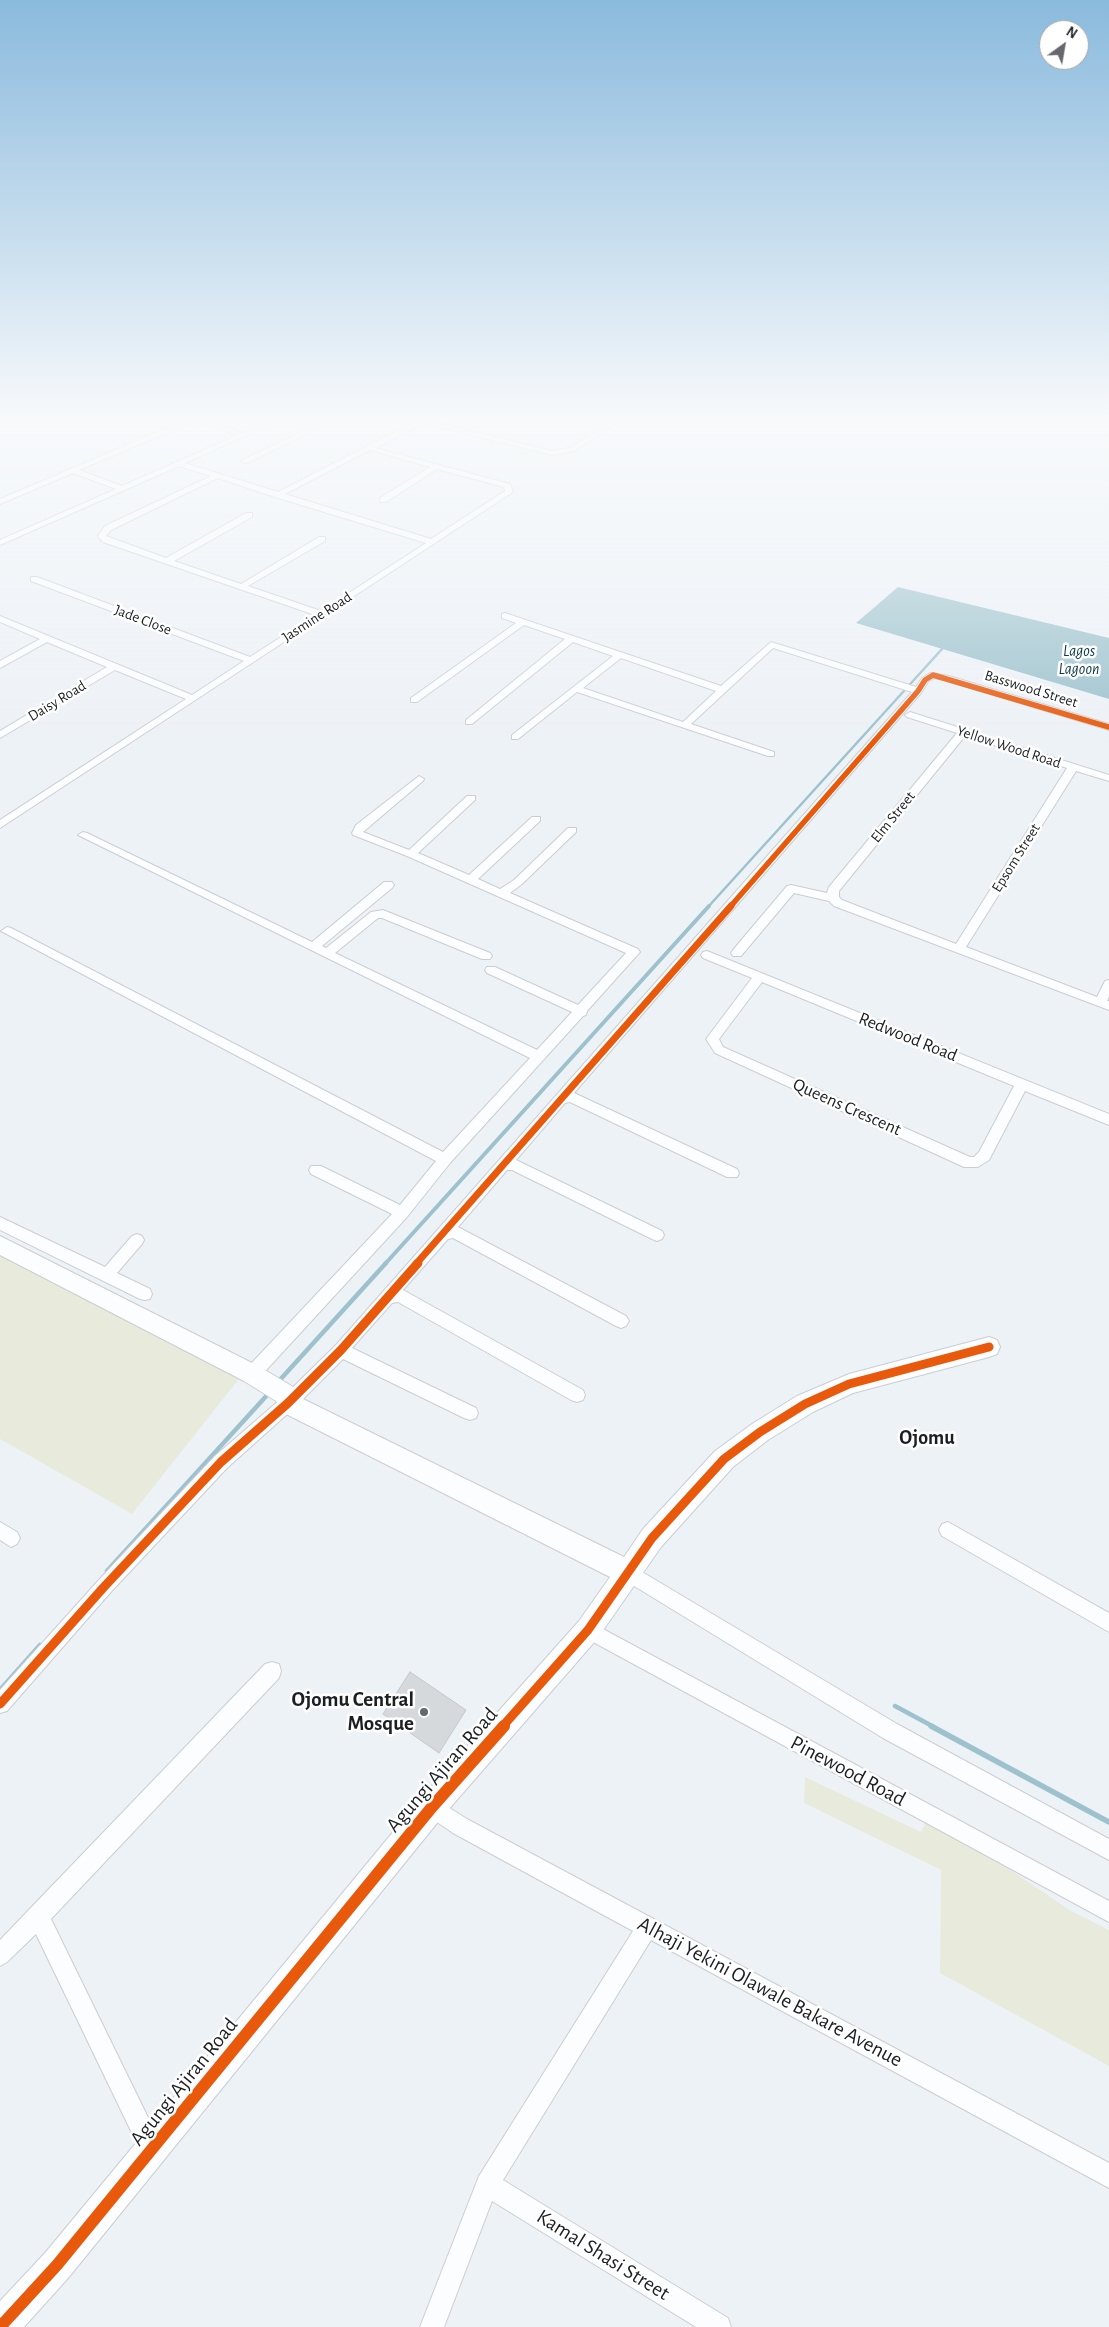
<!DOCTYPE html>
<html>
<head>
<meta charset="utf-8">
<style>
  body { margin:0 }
  #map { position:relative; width:1109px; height:2327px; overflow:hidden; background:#edf2f7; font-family:"Alegreya Sans",sans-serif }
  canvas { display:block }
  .north { position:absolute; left:1039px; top:20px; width:50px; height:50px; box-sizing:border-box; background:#fff; border:1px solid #a4a5a7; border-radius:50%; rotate:32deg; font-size:14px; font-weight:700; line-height:20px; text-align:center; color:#1c1f22 }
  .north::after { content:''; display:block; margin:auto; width:18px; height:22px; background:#65696d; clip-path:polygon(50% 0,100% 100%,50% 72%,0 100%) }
</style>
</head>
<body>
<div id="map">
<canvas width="1109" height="2327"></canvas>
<div class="north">N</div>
</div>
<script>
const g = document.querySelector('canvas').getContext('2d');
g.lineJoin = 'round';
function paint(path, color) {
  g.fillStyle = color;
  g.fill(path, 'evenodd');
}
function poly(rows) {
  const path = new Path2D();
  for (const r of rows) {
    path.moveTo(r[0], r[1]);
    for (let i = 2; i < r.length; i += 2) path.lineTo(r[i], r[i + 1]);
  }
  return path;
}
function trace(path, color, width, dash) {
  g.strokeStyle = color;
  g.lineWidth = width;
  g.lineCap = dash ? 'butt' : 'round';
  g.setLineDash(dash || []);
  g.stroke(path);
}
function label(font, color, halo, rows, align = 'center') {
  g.font = font + ' "Alegreya Sans",sans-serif';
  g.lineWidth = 5;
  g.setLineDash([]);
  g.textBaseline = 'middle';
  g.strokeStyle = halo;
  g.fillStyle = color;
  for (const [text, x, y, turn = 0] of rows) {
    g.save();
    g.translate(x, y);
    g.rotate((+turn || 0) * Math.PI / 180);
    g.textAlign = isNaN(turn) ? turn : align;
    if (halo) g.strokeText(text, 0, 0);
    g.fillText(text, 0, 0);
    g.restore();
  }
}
paint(poly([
  [0,1244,250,1365,132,1514,0,1439],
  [805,1777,921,1832,929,1815,1071,1911,1109,1930,1109,2066,940,1973,941,1870,804,1803]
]), '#e8ebdc');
paint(poly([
  [898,587,1109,638,1109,699,856,623]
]), '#9dc2cd');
trace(poly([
  [708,907,942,649]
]), '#9dc2cd', 2.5);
trace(poly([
  [385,1264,709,906]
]), '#9dc2cd', 4);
trace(poly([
  [278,1382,386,1263],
  [107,1571,269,1393],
  [0,1690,40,1645],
  [895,1706,934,1727]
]), '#9dc2cd', 4.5);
trace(poly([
  [931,1726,1109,1822]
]), '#9dc2cd', 5.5);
const building = poly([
  [410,1672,466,1710,439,1753,383,1714,410,1672]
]);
paint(building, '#d5d9dc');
trace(building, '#c3c7ca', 1);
const street = poly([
  [188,419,204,419,243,433,274,419,282,419,185,463,278,492,416,421,412,419,423,419,552,451,570,448,616,419,623,419,574,451,552,455,423,423,376,448,510,484,513,492,0,828,0,820,186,699,115,670,0,738,0,731,107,667,47,642,0,668,0,661,40,639,0,622,0,616,192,695,244,661,31,581,31,577,37,577,250,657,315,615,103,542,99,538,98,536,105,526,211,476,179,466,0,545,0,540,116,489,73,473,0,504,0,499,188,419],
  [195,421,238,435,122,486,79,470,195,421],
  [370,450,430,467,380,498,380,502,386,502,437,469,504,487,505,491,431,539,285,494,370,450],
  [218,478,275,497,426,543,321,611,248,586,325,541,325,537,319,537,241,584,174,561,252,517,252,513,246,513,166,558,106,536,111,530,218,478],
  [329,419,337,419,247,463,240,461,329,419],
  [543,419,550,419,540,426,536,426,536,424,543,419],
  [505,613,721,686,771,642,916,687,922,678,930,673,949,676,1109,724,1109,730,944,680,934,678,928,682,921,693,574,1093,737,1169,739,1173,737,1177,727,1177,570,1102,565,1103,516,1160,662,1231,664,1235,662,1239,657,1241,652,1239,512,1170,507,1170,458,1227,626,1316,629,1321,626,1326,621,1328,616,1326,453,1238,448,1239,403,1290,583,1390,585,1395,583,1400,577,1402,571,1400,398,1302,392,1303,352,1348,476,1408,478,1413,476,1418,470,1420,464,1418,343,1359,294,1408,227,1468,109,1594,7,1711,0,1713,0,1690,97,1582,215,1456,282,1398,336,1345,912,692,773,648,691,724,774,752,774,756,768,756,577,692,518,739,512,739,512,735,613,656,573,642,472,724,466,724,466,720,565,639,524,625,417,702,411,702,411,698,516,623,502,618,502,614,505,613],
  [621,658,716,691,683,722,583,688,621,658],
  [910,712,1109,775,1109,781,1076,771,966,947,1097,997,1105,981,1109,980,1109,996,1107,1001,1109,1001,1109,1010,834,906,829,901,794,893,741,956,733,956,731,953,733,950,787,886,791,885,827,893,829,887,957,733,907,717,905,715,910,712],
  [965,736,1067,768,956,944,842,900,839,897,839,891,965,736],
  [419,776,424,779,423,781,363,832,409,850,467,796,475,796,475,800,418,853,469,875,532,817,540,817,540,821,478,879,500,889,514,880,568,828,576,828,576,832,522,884,510,893,638,949,640,952,587,1011,586,1015,583,1016,450,1163,407,1217,258,1379,252,1381,246,1379,244,1374,246,1369,392,1214,311,1174,309,1170,311,1166,321,1166,400,1205,436,1161,1,931,7,927,11,928,443,1152,530,1058,78,835,83,832,87,833,312,942,384,882,392,882,394,885,392,888,322,946,326,948,371,912,383,910,490,953,492,956,490,959,482,959,382,918,378,918,335,953,537,1050,572,1012,487,973,485,970,487,967,495,967,578,1005,626,953,407,856,353,835,352,833,356,825,419,776],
  [707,951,1109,1114,1109,1125,1025,1091,989,1160,978,1167,964,1167,715,1053,706,1039,752,978,703,958,701,955,703,952,707,951],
  [762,982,1014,1086,979,1152,974,1157,970,1157,723,1047,719,1039,762,982],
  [0,1217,105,1267,132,1236,137,1234,142,1236,144,1240,142,1244,117,1273,150,1289,152,1294,150,1299,145,1300,140,1299,0,1230,0,1217],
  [0,1522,17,1532,20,1538,17,1544,11,1547,0,1540,0,1522],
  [948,1522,1109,1613,1109,1632,942,1536,939,1530,942,1524,948,1522],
  [627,1563,897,1724,1109,1839,1109,1860,883,1738,621,1578,618,1572,621,1566,627,1563],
  [588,1621,1109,1901,1109,1922,582,1636,579,1630,582,1624,588,1621],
  [272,1662,279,1664,281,1671,279,1678,51,1919,159,2140,163,2148,159,2156,151,2160,143,2156,36,1934,7,1962,0,1966,0,1940,265,1664,272,1662],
  [432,1797,467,1819,1109,2163,1109,2188,651,1940,503,2180,728,2318,731,2327,696,2327,492,2201,444,2327,420,2327,479,2176,633,1931,453,1833,425,1814,422,1807,425,1800,432,1797]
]);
const secondary = poly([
  [0,1236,260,1367,295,1388,299,1397,624,1557,643,1529,715,1451,752,1424,797,1396,849,1374,989,1337,997,1340,1000,1347,997,1354,989,1357,853,1393,813,1412,768,1440,733,1467,661,1547,597,1639,442,1817,69,2277,24,2327,0,2327,0,2301,45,2253,422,1797,579,1621,610,1577,280,1411,276,1401,244,1381,0,1255,0,1236]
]);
trace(street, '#caced2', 2);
trace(secondary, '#caced2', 2);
paint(street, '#fcfdfe');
paint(secondary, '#fcfdfe');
trace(poly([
  [730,907,918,691,925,680,933,675,1109,727]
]), '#e8590c', 5.5);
trace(poly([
  [416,1264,731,906]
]), '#e8590c', 7);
trace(poly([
  [0,1704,103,1588,221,1462,288,1403,341,1350,418,1263],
  [502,1727,588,1630,652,1538,724,1459,760,1432,805,1404,849,1384,989,1347]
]), '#e8590c', 9);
trace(poly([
  [0,2327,57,2265,432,1807,504,1726]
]), '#e8590c', 12);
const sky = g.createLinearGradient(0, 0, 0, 745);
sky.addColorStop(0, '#8abadd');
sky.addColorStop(0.56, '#f7f9fb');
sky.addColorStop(1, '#f7f9fb00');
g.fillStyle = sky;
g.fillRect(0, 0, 1109, 745);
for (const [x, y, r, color] of [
  [424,1712,5,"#65696d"]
]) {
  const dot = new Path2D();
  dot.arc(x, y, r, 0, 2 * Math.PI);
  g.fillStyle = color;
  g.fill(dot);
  trace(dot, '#fff', 2);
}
label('15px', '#1c1f22', '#fff', [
  ["Jasmine Road",317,617,-33],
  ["Jade Close",143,620,21],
  ["Basswood Street",1031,689,17],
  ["Daisy Road",57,701,-31],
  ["Yellow Wood Road",1009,747,18],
  ["Elm Street",893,817,-51],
  ["Epsom Street",1016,858,-58]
]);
label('italic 16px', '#0d3c47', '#fff', [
  ["Lagos",1079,651],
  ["Lagoon",1079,669]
]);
label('18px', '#1c1f22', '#fff', [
  ["Redwood Road",908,1037,22],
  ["Queens Crescent",847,1107,24]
]);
label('bold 20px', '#1c1f22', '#fff', [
  ["Ojomu",927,1438]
]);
label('bold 21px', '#1c1f22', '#fff', [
  ["Ojomu Central",414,1700],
  ["Mosque",414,1724]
], 'right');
label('21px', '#1c1f22', '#fff', [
  ["Agungi Ajiran Road",442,1770,-49],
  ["Pinewood Road",848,1771,28],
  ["Alhaji Yekini Olawale Bakare Avenue",770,1992,28],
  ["Agungi Ajiran Road",184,2082,-51],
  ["Kamal Shasi Street",603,2255,32]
]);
</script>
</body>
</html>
